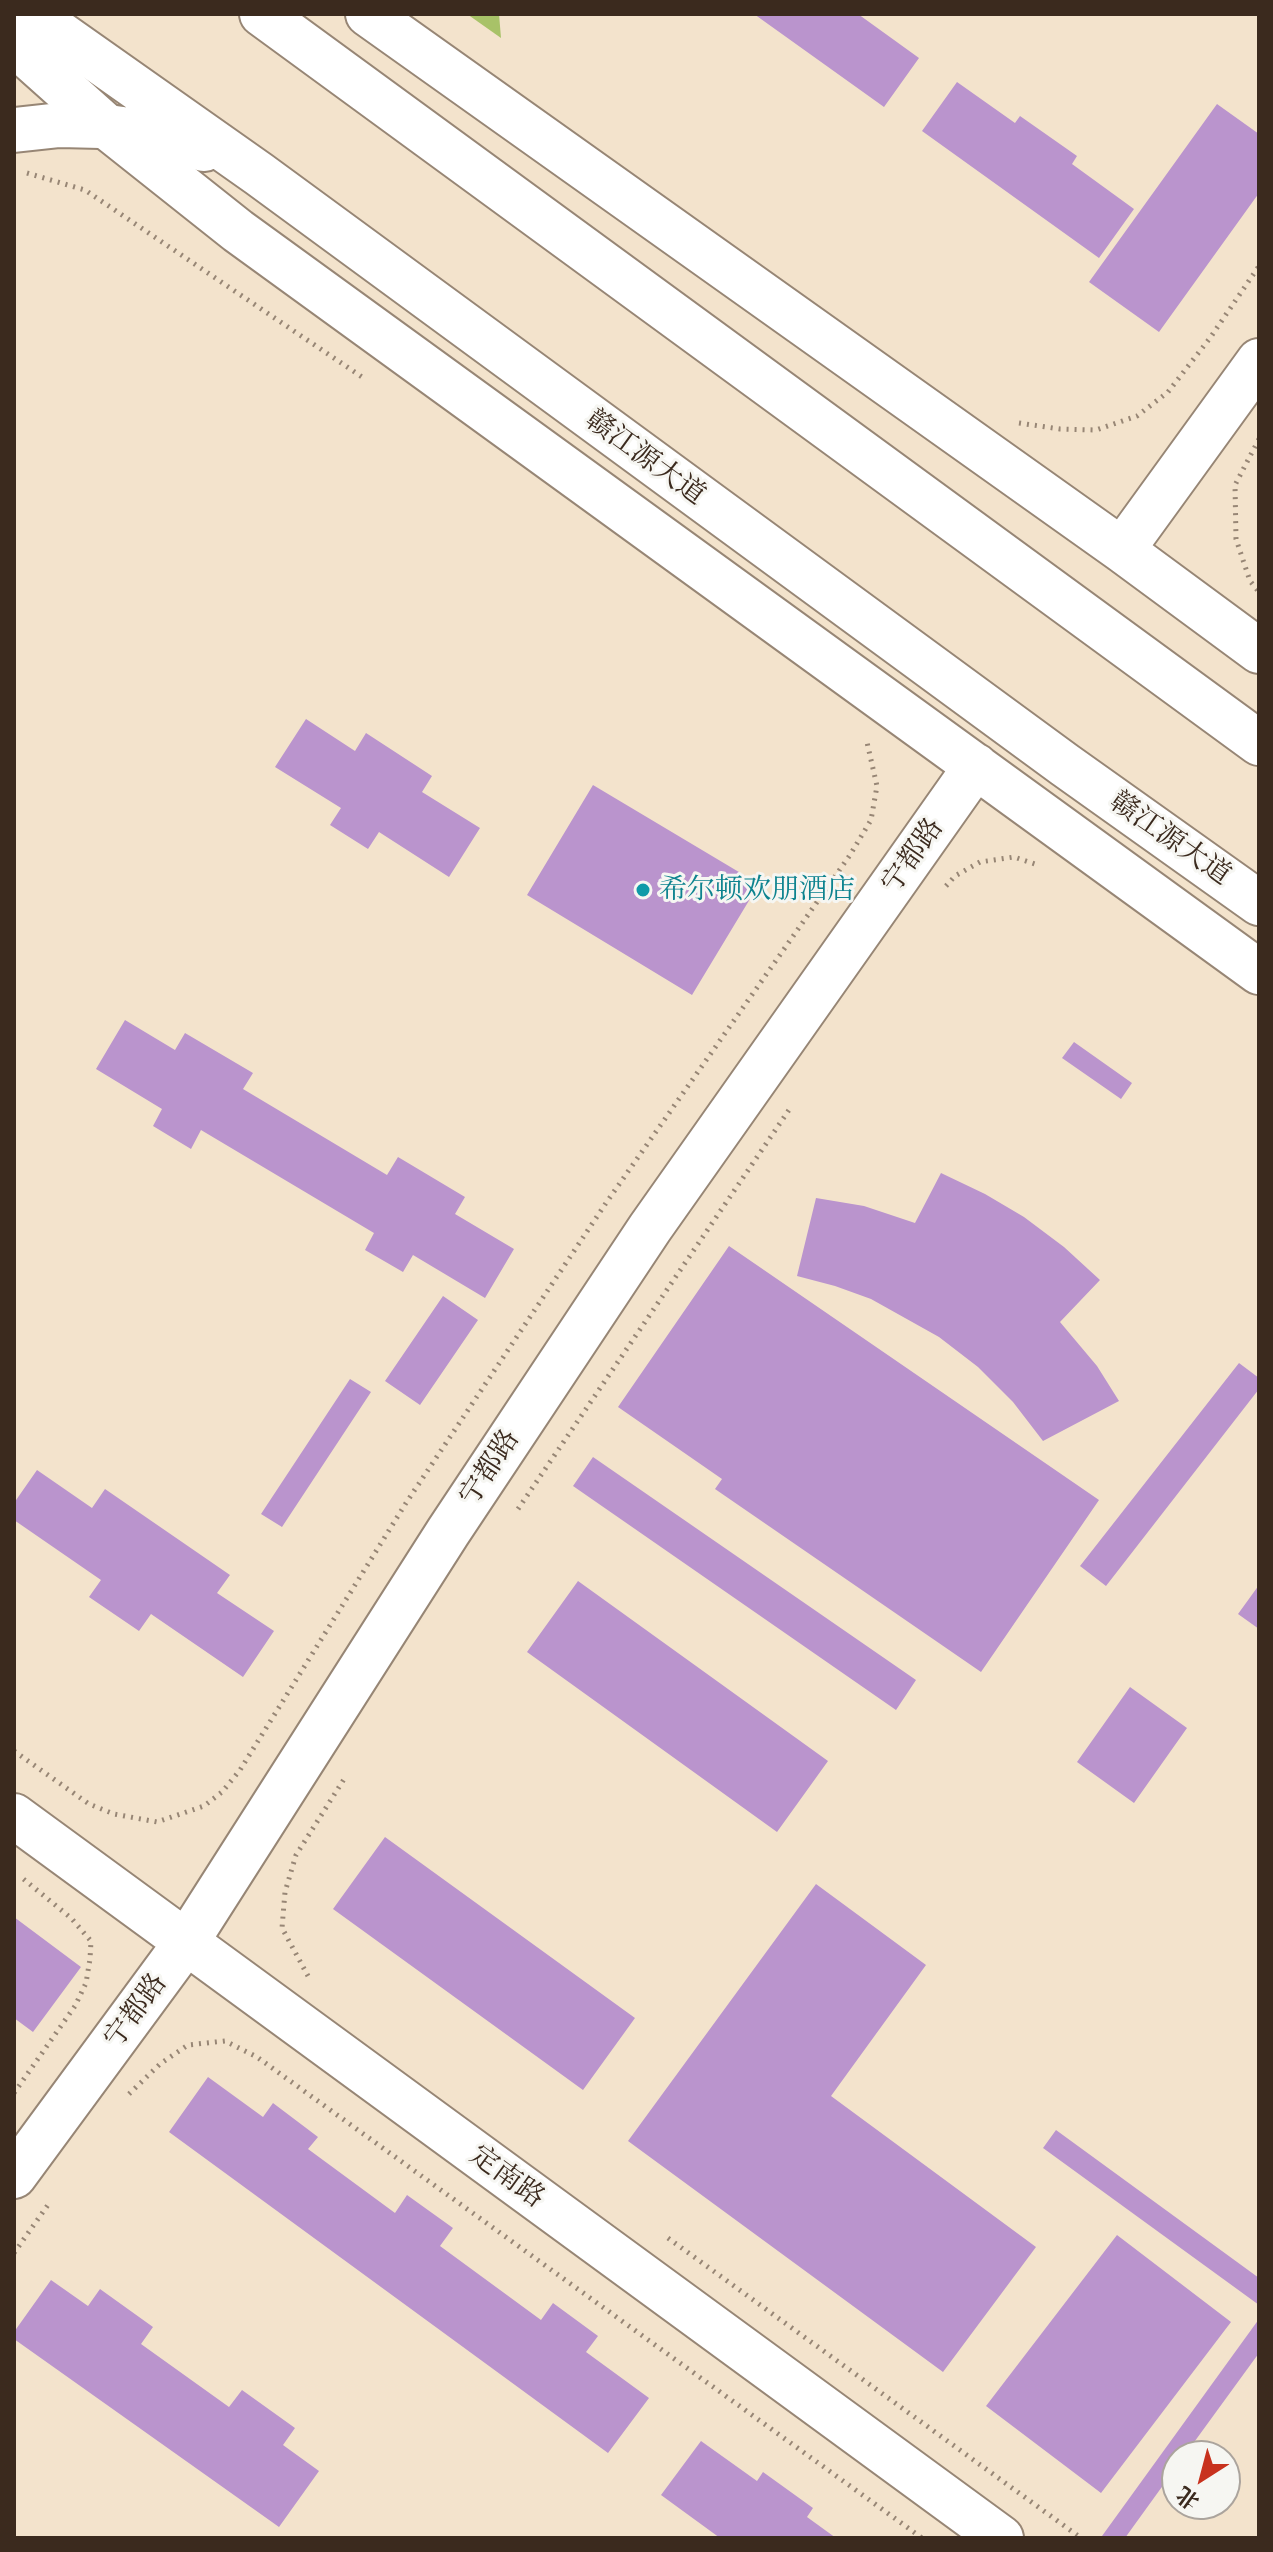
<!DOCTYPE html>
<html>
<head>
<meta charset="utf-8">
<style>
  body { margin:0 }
  #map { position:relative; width:1273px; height:2552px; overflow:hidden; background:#f3e3cc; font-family:"EB Garamond","Noto Serif SC",serif }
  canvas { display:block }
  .frame { position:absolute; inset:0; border:16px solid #3b2a1e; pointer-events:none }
  .north { position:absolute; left:1161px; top:2440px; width:80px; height:80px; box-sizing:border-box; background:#f6f6f2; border:2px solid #aba49d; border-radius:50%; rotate:216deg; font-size:22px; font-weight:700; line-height:32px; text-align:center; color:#3b2a1e }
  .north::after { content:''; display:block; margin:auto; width:28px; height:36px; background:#c8321e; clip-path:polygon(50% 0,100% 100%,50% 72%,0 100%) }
</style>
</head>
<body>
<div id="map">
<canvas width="1273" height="2552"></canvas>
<div class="frame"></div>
<div class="north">北</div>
</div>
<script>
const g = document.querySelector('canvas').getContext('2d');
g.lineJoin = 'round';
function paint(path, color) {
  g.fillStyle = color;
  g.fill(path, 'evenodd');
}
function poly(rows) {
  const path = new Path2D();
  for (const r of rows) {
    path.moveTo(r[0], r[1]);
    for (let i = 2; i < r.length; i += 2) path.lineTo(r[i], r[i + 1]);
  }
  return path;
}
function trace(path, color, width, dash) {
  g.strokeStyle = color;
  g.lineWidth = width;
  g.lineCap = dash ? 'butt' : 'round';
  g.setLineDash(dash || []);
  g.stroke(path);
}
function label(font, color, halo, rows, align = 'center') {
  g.font = font + ' "EB Garamond","Noto Serif SC",serif';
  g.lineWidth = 6;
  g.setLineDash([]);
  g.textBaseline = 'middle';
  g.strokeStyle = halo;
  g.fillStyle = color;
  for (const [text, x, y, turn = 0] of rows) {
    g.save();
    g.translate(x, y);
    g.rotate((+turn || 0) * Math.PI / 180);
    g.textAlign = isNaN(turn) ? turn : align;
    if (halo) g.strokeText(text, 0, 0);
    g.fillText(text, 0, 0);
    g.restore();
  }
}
paint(poly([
  [467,14,499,14,501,38]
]), '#a8c268');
paint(poly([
  [754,14,858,14,919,58,884,107],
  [957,82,1015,123,1020,116,1077,156,1072,164,1134,209,1099,258,922,131],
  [1217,104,1259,134,1259,193,1159,332,1089,282],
  [306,719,355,751,366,733,432,776,422,792,480,828,449,877,379,832,368,849,330,825,341,808,275,767],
  [593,785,759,884,692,995,527,895],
  [125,1020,175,1050,185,1033,253,1073,243,1089,387,1175,398,1157,465,1197,455,1214,514,1249,485,1298,413,1255,403,1272,365,1250,374,1233,201,1130,191,1149,153,1126,162,1109,96,1069],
  [1074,1042,1132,1083,1121,1099,1062,1058],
  [941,1173,985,1194,1024,1217,1064,1247,1100,1280,1060,1322,1097,1366,1119,1401,1043,1441,1013,1402,978,1367,939,1337,871,1299,835,1286,797,1276,816,1198,864,1206,915,1223],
  [729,1246,1099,1500,981,1672,715,1489,722,1479,618,1407],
  [443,1296,478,1320,420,1405,385,1381],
  [1239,1363,1259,1378,1259,1389,1106,1586,1080,1566],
  [350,1379,371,1392,282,1527,261,1514],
  [593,1457,916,1680,896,1710,573,1486],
  [37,1470,92,1508,105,1489,230,1575,217,1593,274,1631,243,1677,151,1614,139,1631,89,1597,101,1580,14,1520,14,1503],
  [578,1581,828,1761,777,1832,527,1652],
  [1259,1585,1259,1629,1238,1614],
  [1130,1687,1187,1728,1134,1803,1077,1762],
  [385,1837,635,2018,583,2090,333,1909],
  [816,1884,926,1965,831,2096,1036,2247,943,2372,628,2141],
  [14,1917,81,1967,33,2032,14,2018],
  [208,2077,263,2117,273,2103,318,2137,308,2149,395,2213,407,2195,453,2228,440,2246,541,2320,553,2303,598,2336,586,2352,649,2398,608,2453,169,2132],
  [1056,2130,1259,2278,1259,2305,1043,2148],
  [1117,2235,1231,2322,1101,2493,986,2406],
  [51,2280,88,2306,100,2289,153,2327,141,2344,229,2407,242,2390,295,2428,283,2445,319,2471,279,2527,14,2339,14,2332],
  [1259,2319,1259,2353,1184,2456,1177,2456,1177,2466,1125,2538,1105,2538,1102,2536],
  [701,2441,757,2481,763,2472,813,2508,807,2517,836,2538,720,2538,661,2495]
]), '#ba94cd');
const tertiary = poly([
  [368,14,1122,550,1259,651],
  [14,44,107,127,238,231,1259,972],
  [1122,550,1259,361],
  [14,1816,1001,2538],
  [14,2176,187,1941,448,1532,650,1228,976,766]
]);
const primary = poly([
  [32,14,259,174,1065,765,1259,903],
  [262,14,1259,743],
  [14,130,60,125,101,126,143,132,204,149]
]);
trace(tertiary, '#978675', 48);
trace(primary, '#978675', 48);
trace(poly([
  [27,173,85,190,365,379],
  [1019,423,1060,429,1096,430,1137,416,1168,392,1210,338,1259,266],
  [1259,439,1235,485,1236,539,1250,581,1259,592],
  [946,886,955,876,980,862,1014,857,1038,865],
  [518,1509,791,1107],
  [14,1751,89,1804,114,1814,157,1822,204,1806,222,1792,240,1770,406,1503,606,1203,850,855,871,820,877,786,866,738],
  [308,1976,282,1928,285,1892,296,1855,346,1776],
  [14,2093,75,2006,86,1983,90,1959,91,1941,71,1918,21,1877],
  [129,2094,160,2064,188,2045,225,2041,257,2057,922,2538],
  [668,2238,1081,2538],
  [14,2253,50,2202]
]), '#978675', 5, [2, 6]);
trace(tertiary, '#fff', 44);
trace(primary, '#fff', 44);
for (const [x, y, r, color] of [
  [643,890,8,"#0f9aa8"]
]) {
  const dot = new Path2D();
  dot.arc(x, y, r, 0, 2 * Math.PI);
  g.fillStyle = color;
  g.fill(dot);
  trace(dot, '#f6f6f2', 3);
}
label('28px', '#3b2a1e', '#f6f6f2', [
  ["赣江源大道",645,458,36],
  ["赣江源大道",1170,839,35],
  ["宁都路",913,856,-55],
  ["宁都路",490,1468,-57],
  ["宁都路",136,2011,-54],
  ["定南路",507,2177,36]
]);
label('28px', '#0d838f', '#f6f6f2', [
  ["希尔顿欢朋酒店",659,890]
], 'left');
</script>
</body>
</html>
